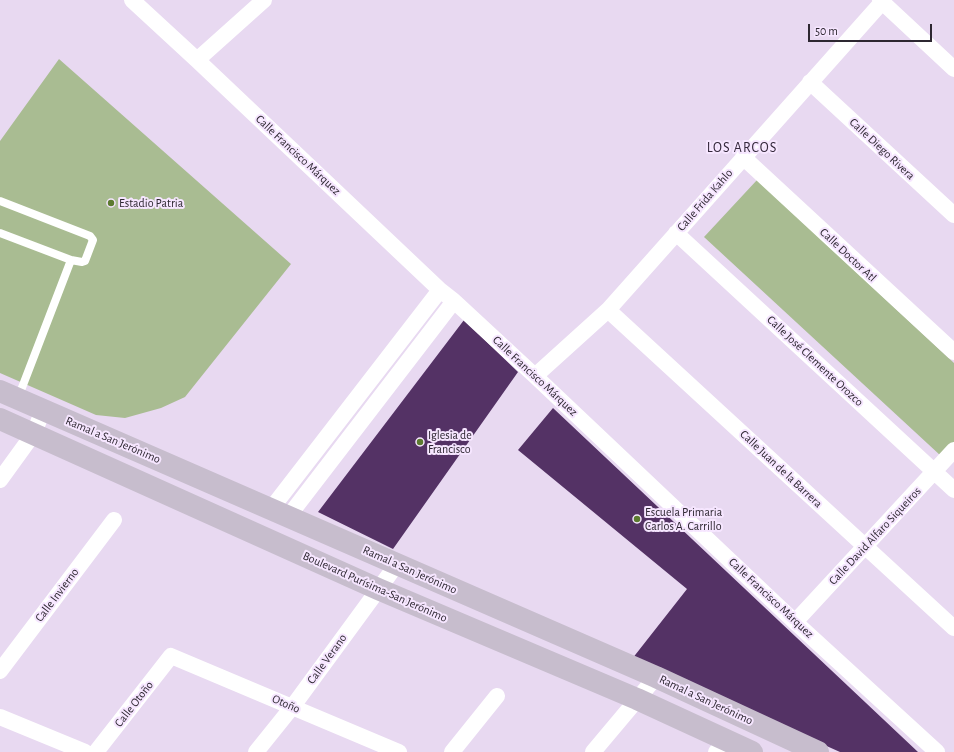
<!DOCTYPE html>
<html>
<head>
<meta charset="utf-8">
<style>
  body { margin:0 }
  #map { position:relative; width:954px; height:752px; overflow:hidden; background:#e8d9f1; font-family:"Alegreya Sans",sans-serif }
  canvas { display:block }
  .scale { position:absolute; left:808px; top:24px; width:124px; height:18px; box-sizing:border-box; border:2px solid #2d2731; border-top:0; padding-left:5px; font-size:12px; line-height:14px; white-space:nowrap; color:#2d2731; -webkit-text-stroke:3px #f6e6ff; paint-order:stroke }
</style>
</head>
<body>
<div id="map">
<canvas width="954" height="752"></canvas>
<div class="scale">50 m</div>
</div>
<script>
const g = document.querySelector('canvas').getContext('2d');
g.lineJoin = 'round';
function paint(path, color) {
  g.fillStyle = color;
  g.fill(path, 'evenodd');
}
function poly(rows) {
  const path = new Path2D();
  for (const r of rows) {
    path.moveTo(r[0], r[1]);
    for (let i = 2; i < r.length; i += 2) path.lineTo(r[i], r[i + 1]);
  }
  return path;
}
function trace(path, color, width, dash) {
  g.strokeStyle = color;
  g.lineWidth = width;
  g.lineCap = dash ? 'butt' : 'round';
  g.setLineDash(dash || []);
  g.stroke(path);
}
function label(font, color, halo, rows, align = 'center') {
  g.font = font + ' "Alegreya Sans",sans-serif';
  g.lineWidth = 4;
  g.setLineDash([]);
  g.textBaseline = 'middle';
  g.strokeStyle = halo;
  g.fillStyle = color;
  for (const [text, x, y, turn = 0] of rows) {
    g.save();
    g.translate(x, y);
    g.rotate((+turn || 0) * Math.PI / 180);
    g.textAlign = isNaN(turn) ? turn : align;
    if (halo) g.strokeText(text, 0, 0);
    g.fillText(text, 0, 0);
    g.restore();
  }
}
paint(poly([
  [59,59,291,264,185,397,161,408,125,418,96,415,0,373,0,141],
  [757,180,954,363,954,442,941,456,704,237]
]), '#a9bc92');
paint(poly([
  [464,320,518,372,393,549,318,512],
  [553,408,918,752,840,752,632,659,687,589,518,450]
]), '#543265');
trace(poly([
  [0,201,90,236,93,240,85,261,82,262,71,260,0,233],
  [18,398,71,260]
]), '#fff', 8);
trace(poly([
  [132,0,197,60,440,290,454,301,535,376,795,622,937,752],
  [880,0,954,69],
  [197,60,264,0],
  [810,82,954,215],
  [743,157,954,352],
  [676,233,954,490],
  [608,310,954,628],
  [535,376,608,310,884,0],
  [0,480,34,433,43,410],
  [271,509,440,290],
  [288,517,454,301],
  [795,622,954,450],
  [0,671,114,520],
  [0,717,85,752],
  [96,752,171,656,399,752],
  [256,752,293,706,397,564],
  [452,752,497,696],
  [593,752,656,677],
  [716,752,726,740]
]), '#fff', 16);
trace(poly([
  [0,391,656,677,818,752],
  [0,419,378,589,637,699,752,752]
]), '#c7bdcd', 22);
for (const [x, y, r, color] of [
  [111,203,4,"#5c7a30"],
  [420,442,4,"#5c7a30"],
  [637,519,4,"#5c7a30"]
]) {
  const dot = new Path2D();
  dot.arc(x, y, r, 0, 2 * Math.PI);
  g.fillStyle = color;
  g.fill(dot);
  trace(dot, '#f6e6ff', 1.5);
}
label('12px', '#2d2731', '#f6e6ff', [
  ["Calle Diego Rivera",882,149,43],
  ["Calle Francisco Márquez",298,155,43],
  ["Calle Frida Kahlo",705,200,-49],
  ["Calle Doctor Atl",848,255,43],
  ["Calle José Clemente Orozco",815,361,43],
  ["Calle Francisco Márquez",535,376,43],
  ["Ramal a San Jerónimo",113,440,23],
  ["Calle Juan de la Barrera",781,469,43],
  ["Calle David Alfaro Siqueiros",875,536,-47],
  ["Ramal a San Jerónimo",410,570,24],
  ["Boulevard Purísima-San Jerónimo",375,587,24],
  ["Calle Invierno",57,595,-53],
  ["Calle Francisco Márquez",771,598,43],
  ["Calle Verano",327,659,-54],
  ["Ramal a San Jerónimo",706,700,25],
  ["Calle Otoño",134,704,-52],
  ["Otoño",286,704,23]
]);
label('12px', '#2d2731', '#f6e6ff', [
  ["Estadio Patria",119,203],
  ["Iglesia de",428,435],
  ["Francisco",428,449],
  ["Escuela Primaria",645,512],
  ["Carlos A. Carrillo",645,526]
], 'left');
g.letterSpacing = '1px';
label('14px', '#34283b', '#f6e6ff', [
  ["LOS ARCOS",742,148]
]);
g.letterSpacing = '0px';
</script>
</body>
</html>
